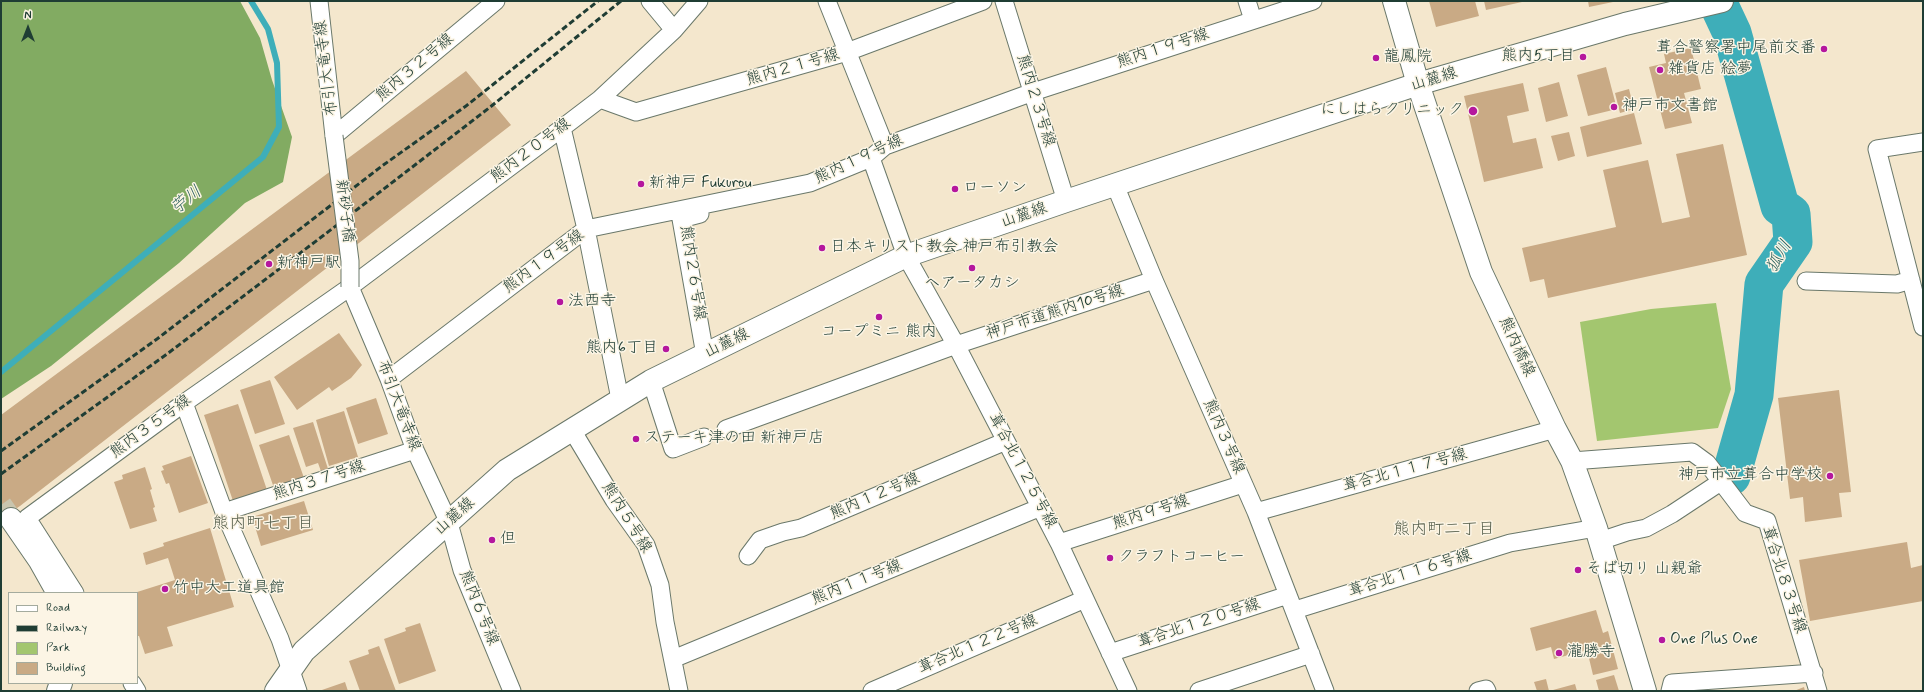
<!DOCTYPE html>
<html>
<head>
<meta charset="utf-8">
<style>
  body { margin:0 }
  #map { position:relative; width:1924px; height:692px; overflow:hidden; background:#f4e7cd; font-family:Mynerve,sans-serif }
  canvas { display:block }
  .frame { position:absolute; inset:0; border:2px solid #1f3d34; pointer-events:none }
  .legend { position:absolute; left:8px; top:592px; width:130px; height:92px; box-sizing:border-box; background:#fcf5e5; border:1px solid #a4ab9e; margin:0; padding:5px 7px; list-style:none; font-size:12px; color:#1f3d34 }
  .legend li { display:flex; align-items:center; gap:8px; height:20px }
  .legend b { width:20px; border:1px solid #a4ab9e }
  .north { position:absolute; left:8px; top:8px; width:40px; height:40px; -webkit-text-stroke:3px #fcf5e5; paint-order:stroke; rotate:0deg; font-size:11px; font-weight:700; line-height:16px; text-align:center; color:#1f3d34 }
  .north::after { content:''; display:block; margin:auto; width:14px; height:18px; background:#1f3d34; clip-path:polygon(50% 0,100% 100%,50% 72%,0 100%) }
</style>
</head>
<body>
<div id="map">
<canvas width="1924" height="692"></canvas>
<div class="frame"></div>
<ul class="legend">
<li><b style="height:5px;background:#fff"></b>Road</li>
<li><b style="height:5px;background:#1f3d34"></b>Railway</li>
<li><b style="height:11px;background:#a3c66f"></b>Park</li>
<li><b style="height:11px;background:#c9aa85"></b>Building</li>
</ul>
<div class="north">N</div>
</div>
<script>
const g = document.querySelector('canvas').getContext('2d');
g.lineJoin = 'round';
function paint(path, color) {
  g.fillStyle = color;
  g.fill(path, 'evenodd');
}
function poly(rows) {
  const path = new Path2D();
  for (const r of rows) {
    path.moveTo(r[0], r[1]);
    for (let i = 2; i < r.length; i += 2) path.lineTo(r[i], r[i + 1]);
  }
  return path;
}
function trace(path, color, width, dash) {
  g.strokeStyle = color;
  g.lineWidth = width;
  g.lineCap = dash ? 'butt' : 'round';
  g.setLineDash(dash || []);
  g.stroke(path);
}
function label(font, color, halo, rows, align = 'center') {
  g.font = font + ' Mynerve,"Klee One",sans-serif';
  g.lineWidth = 3;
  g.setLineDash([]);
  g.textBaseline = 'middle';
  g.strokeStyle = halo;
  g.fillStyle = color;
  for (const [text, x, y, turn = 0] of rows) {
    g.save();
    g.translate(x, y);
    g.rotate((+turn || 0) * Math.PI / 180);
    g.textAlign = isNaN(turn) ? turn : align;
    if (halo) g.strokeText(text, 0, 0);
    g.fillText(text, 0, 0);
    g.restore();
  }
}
paint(poly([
  [1716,303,1731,389,1718,428,1597,441,1580,322,1651,309]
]), '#a3c66f');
paint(poly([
  [1,1,240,1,260,38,272,80,292,137,283,182,245,203,179,263,51,366,1,399]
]), '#82ab62');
trace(poly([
  [1,372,263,157,279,127,277,63,268,29,251,1]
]), '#3eaeb9', 6);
trace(poly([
  [1717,1,1732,33,1780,206,1791,214,1793,242,1764,284,1754,395,1731,476]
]), '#3eaeb9', 39);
paint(poly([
  [1429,1,1475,1,1479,16,1436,27],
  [1484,1,1522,1,1522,2,1486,10],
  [1588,1,1613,1,1613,2,1589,7],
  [1691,48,1701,89,1684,93,1692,123,1665,129,1649,67,1666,63,1664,54],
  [1606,67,1617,109,1588,116,1577,75],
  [466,71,511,125,20,506,1,519,1,415],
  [1559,82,1568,116,1546,122,1538,88],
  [1523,83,1529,111,1507,116,1513,143,1536,138,1543,168,1484,182,1464,96],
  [1629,89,1634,109,1620,113,1615,93],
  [1634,113,1642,144,1587,157,1580,127],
  [1569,132,1575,156,1558,161,1551,136],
  [1723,144,1747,255,1548,298,1544,279,1530,282,1522,248,1616,227,1603,170,1648,160,1662,223,1690,217,1676,154],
  [339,333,362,365,351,378,332,391,329,387,297,410,274,377],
  [270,380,285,424,255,434,240,390],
  [1839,390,1851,492,1839,493,1842,517,1805,522,1803,497,1790,499,1778,398],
  [376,398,388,434,358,444,346,408],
  [238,404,267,490,233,501,204,415],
  [344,411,358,457,329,466,316,420],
  [313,422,329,472,322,474,318,463,306,467,293,428],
  [289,435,304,478,274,488,259,445],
  [191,456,208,503,179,513,169,483,166,484,161,471,164,470,162,466],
  [145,467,152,489,150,490,155,507,153,508,157,521,130,529,114,482,123,479,122,475],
  [304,501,313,530,261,546,252,517],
  [210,528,234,607,167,627,173,646,145,654,139,636,137,636,137,593,134,593,175,580,168,558,146,565,143,553,164,546,163,543],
  [1907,542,1911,568,1923,565,1923,601,1810,621,1799,560],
  [1596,610,1603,633,1608,631,1618,669,1593,675,1587,650,1554,659,1551,647,1536,651,1530,628],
  [420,623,436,671,399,684,384,639,406,631,405,628],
  [379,646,396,691,360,691,349,661,369,654,368,650],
  [1614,675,1619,691,1599,691,1596,680],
  [1546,679,1549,691,1537,691,1534,682],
  [345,682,348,691,319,691],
  [1575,684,1577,691,1554,691,1553,690],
  [1804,687,1805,691,1794,691]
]), '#c9aa85');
trace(poly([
  [1,505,11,519]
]), '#c9c5ae', 22, [22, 11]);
const street = poly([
  [319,1,334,136],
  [650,1,674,30],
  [827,1,885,146],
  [1004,1,1066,201],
  [1247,1,1253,20],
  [600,99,636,112,847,52,983,1],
  [562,128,586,229,620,399],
  [334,136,496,1],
  [1923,142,1877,149,1923,327],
  [871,158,906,256,956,345,1059,543,1128,691],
  [1115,185,1154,280,1256,512,1325,691],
  [700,214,681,219,705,355],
  [1806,281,1897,284,1911,280],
  [350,287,389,379,415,450,449,523,462,570,512,691],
  [389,379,586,229,810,183,871,158,885,146,1033,92,1313,1],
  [651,381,673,449,704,437],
  [184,403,224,512,280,639,298,691],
  [726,429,956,345,1154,280],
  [572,430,614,500,646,545,660,585,665,622,679,691],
  [1572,461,1692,452,1707,463,1745,513,1767,521,1818,691],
  [224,512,415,450],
  [1256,512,1555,429],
  [1600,541,1627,532,1646,528,1672,514,1722,481],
  [1059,543,1243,484],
  [748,556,760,540,783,532,801,528,1006,441],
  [75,593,27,518,184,403,350,287,562,128,600,99,674,30,699,1],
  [1295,610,1510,543,1596,528],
  [1110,653,1288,595],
  [673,659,1041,507],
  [132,683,137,691],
  [872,691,1085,599],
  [1199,691,1311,654],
  [1478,691,1486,689,1487,691],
  [1670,691,1672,683,1814,673]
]);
const secondary = poly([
  [1394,1,1418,84,1481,272,1555,429,1572,461,1596,528,1645,691],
  [11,519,40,561,58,593],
  [58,691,61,683]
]);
const primary = poly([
  [276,691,304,651,507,470,651,381,906,256,1066,201,1418,84,1625,24,1722,1]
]);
trace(street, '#6a786a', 19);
trace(secondary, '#6a786a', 24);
trace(primary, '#6a786a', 24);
trace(street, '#fff', 17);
trace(secondary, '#fff', 22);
trace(primary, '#fff', 22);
trace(poly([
  [1,451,157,339,382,166,466,106,598,1],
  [1,474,167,354,324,235,489,108,621,1]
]), '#1f3d34', 3, [6, 3]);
const streetBridge = poly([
  [334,136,350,261,350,287]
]);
trace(streetBridge, '#6a786a', 19, []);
trace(streetBridge, '#fff', 17);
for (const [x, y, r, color] of [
  [1824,49,4,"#b5179e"],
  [1583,57,4,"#b5179e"],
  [1376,58,4,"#b5179e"],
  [1660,70,4,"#b5179e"],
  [1614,107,4,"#b5179e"],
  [1473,111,5,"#b5179e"],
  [641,184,4,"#b5179e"],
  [955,189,4,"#b5179e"],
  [822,248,4,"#b5179e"],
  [269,264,4,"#b5179e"],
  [972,268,4,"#b5179e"],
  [560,302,4,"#b5179e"],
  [879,317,4,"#b5179e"],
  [666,349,4,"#b5179e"],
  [636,439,4,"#b5179e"],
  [1830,476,4,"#b5179e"],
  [492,540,4,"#b5179e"],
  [1110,558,4,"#b5179e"],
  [1578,570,4,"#b5179e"],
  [165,589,4,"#b5179e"],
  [1662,640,4,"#b5179e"],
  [1559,653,4,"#b5179e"]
]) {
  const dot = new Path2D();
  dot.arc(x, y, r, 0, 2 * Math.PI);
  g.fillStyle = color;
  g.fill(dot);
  trace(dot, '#fcf5e5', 1.5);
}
label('16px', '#1f3d34', '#fcf5e5', [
  ["熊内１９号線",1163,49,-18],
  ["布引大竜寺線",327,68,-97],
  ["熊内３２号線",415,68,-40],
  ["熊内２１号線",793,68,-16],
  ["山麓線",1434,80,-17],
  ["熊内２３号線",1035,101,73],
  ["熊内２０号線",531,151,-37],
  ["熊内１９号線",859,160,-25],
  ["新砂子橋",344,211,83],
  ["山麓線",1024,216,-19],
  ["熊内１９号線",544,262,-36],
  ["熊内２６号線",692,273,81],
  ["神戸市道熊内10号線",1055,313,-18],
  ["山麓線",727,344,-26],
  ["熊内橋線",1516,347,65],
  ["布引大竜寺線",398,406,69],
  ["熊内３５号線",151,427,-36],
  ["熊内３号線",1223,437,66],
  ["葺合北１２５号線",1022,471,62],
  ["葺合北１１７号線",1405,471,-15],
  ["熊内３７号線",319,481,-18],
  ["熊内１２号線",875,497,-23],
  ["熊内９号線",1151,513,-18],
  ["山麓線",455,517,-42],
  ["熊内５号線",626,518,58],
  ["葺合北１１６号線",1410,574,-17],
  ["葺合北８３号線",1783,580,72],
  ["熊内１１号線",857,583,-22],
  ["熊内６号線",478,608,68],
  ["葺合北１２０号線",1199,624,-18],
  ["葺合北１２２号線",978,645,-23]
]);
label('16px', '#1f3d34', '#fcf5e5', [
  ["葺合警察署中尾前交番",1816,49,"right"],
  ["熊内5丁目",1575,57,"right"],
  ["龍鳳院",1384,58],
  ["雑貨店 絵夢",1668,70],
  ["神戸市文書館",1622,107],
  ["にしはらクリニック",1464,111,"right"],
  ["新神戸 Fukurou",649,184],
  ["ローソン",963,189],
  ["日本キリスト教会 神戸布引教会",830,248],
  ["新神戸駅",277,264],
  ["ヘアータカシ",972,284,"center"],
  ["法西寺",568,302],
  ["コープミニ 熊内",879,333,"center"],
  ["熊内6丁目",658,349,"right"],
  ["ステーキ津の田 新神戸店",644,439],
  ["神戸市立葺合中学校",1822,476,"right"],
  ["但",500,540],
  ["クラフトコーヒー",1118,558],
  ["そば切り 山親爺",1586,570],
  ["竹中大工道具館",173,589],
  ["One Plus One",1670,640],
  ["瀧勝寺",1567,653]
], 'left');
label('italic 17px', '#285f5c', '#fcf5e5', [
  ["苧川",187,201,-39],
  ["狐川",1780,257,-60]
]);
label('17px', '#5a6350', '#fcf5e5', [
  ["熊内町七丁目",263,524],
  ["熊内町二丁目",1444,530]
]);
</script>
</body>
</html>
